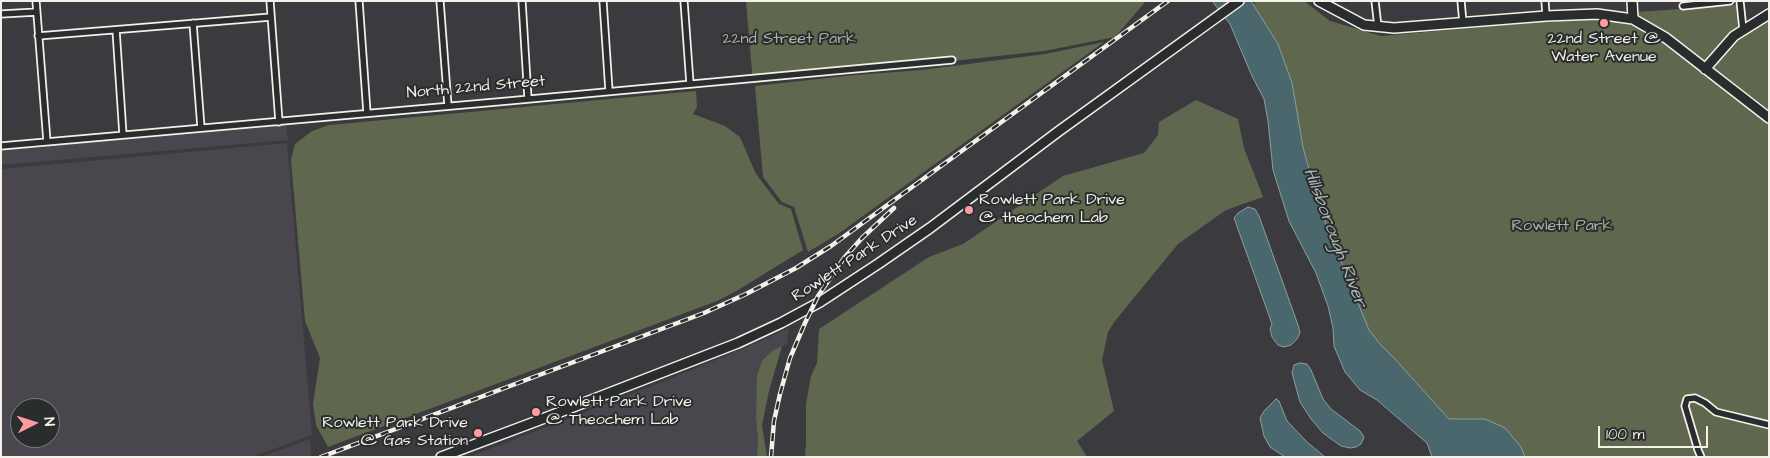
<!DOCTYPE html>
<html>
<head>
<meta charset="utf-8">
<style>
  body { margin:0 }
  #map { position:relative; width:1770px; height:458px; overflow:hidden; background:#3b3a3f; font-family:"Architects Daughter",sans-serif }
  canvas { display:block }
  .frame { position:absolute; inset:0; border:2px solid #f4f1e8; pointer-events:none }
  .north { position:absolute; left:10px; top:398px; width:50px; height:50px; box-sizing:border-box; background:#2a2d2e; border:1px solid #7b7b78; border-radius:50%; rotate:85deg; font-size:14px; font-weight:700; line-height:20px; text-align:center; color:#f4f1e8 }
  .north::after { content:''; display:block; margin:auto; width:18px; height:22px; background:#ff9aa2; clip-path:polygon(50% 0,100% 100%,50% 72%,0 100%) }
  .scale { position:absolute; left:1598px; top:426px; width:110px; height:22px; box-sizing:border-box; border:2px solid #f4f1e8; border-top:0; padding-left:6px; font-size:15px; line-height:18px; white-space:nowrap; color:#f4f1e8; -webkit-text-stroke:4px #2a2d2e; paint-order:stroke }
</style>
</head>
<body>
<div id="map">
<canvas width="1770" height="458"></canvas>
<div class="frame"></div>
<div class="north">N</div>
<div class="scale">100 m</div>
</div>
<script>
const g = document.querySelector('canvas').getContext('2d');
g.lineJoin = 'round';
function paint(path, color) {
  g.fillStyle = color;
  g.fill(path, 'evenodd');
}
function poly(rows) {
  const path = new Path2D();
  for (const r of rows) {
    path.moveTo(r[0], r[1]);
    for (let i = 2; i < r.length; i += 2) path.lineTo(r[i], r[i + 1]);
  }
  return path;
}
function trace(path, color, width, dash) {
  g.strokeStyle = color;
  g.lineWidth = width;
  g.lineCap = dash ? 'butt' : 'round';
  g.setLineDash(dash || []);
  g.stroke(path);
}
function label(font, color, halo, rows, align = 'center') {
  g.font = font + ' "Architects Daughter",sans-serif';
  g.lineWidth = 4;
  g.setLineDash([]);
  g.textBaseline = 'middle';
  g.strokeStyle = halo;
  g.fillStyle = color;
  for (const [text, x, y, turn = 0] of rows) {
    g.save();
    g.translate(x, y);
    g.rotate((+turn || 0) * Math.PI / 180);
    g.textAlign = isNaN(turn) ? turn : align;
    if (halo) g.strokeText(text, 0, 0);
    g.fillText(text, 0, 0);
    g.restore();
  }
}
paint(poly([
  [286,125,288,140,1,165,1,150],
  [287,143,312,435,252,457,1,457,1,169],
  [20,408,50,408,50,438,20,438],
  [789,328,787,344,772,351,758,376,756,417,758,440,757,457,469,457,662,382,745,348],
  [310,439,311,455,307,457,261,457]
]), '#4a464e');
paint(poly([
  [746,1,1146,1,1115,37,1044,51,753,83],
  [1257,1,1304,1,1330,21,1381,36,1598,17,1632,23,1670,45,1706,76,1731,44,1745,34,1769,21,1769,457,1525,457,1521,447,1505,428,1485,419,1449,419,1394,358,1380,344,1369,330,1362,315,1319,207,1303,147,1292,83,1278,44,1253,4],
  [1736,5,1738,28,1731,33,1704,64,1637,15,1637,12],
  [1104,42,838,234,808,252,794,207,782,202,763,177,755,86,855,75,922,70,1045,54],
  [696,91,697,107,693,114,725,126,740,137,756,174,779,204,791,209,803,250,738,290,717,301,328,447,316,425,313,404,320,358,305,321,291,160,295,144,312,131,329,125],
  [1196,100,1238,119,1244,148,1263,197,1226,210,1178,244,1115,321,1108,332,1102,360,1114,411,1077,441,1087,457,805,457,806,442,806,404,811,376,817,363,819,329,929,257,963,244,1063,176,1144,153,1158,135,1159,122],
  [782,346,769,391,762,425,767,457,757,457,758,440,756,417,757,376,762,361,772,351]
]), '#5f684e');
const water = poly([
  [1212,1,1251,1,1278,44,1292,83,1303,147,1319,207,1369,330,1380,344,1394,358,1449,419,1485,419,1505,428,1521,447,1525,457,1432,457,1427,443,1377,400,1360,390,1345,372,1334,346,1333,328,1328,306,1316,273,1289,221,1273,170,1268,121,1264,99,1252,76,1230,24,1212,1],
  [1248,207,1255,209,1259,216,1298,325,1300,333,1297,339,1291,345,1284,347,1278,345,1272,337,1270,329,1272,324,1234,218,1238,213,1248,207],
  [1300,363,1307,364,1311,370,1323,399,1331,409,1360,431,1364,437,1361,444,1356,447,1350,448,1341,446,1323,433,1311,419,1300,402,1292,373,1294,365,1300,363],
  [1276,399,1279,401,1287,421,1307,442,1325,457,1285,457,1270,447,1264,436,1260,418,1264,411,1276,399]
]);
paint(water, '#4a676e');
trace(water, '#8e9e9f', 1);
const street = poly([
  [36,1,47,142],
  [270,1,279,122],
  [359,1,367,113],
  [440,1,448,106],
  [522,1,528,99],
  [603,1,609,91],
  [684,1,690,84],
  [1375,1,1378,27],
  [1461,1,1463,23],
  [1545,1,1546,16],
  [1740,1,1743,30],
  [1683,6,1730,1],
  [1,14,37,12],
  [193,23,201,128],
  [116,30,123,135],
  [38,36,271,17],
  [1,146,508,101,952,60],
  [1701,457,1698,450,1685,406,1687,399,1695,398,1705,403,1716,412,1769,425]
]);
const secondary = poly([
  [1319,1,1364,25,1394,28,1546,16,1597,14,1633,19,1666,38,1769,118],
  [1632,1,1633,19],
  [1705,69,1734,36,1769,14],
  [441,457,537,421,738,343,781,323,820,302,878,264,930,228,1059,131,1239,1]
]);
trace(street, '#f4f1e8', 9);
trace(secondary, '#f4f1e8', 12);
trace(street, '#2a2d2e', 5.5);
trace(secondary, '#2a2d2e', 9);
const rail = poly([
  [321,457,704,313,746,294,796,268,831,246,1168,1],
  [771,457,774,421,780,394,790,358,805,323,818,296,844,258,862,238,894,208]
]);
trace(rail, '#f4f1e8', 4.5);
trace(rail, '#2a2d2e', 2.5, [8]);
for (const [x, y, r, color] of [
  [1604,23,5,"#ff9aa2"],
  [969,210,5,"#ff9aa2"],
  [536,412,5,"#ff9aa2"],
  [478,433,5,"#ff9aa2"]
]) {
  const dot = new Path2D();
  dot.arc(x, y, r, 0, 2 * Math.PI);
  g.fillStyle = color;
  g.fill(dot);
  trace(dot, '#2a2d2e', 2);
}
label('16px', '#b1b3a3', '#2a2d2e', [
  ["22nd Street Park",789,40],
  ["Rowlett Park",1562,227]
]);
label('16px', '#f4f1e8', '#2a2d2e', [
  ["22nd Street @",1604,40,"center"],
  ["Water Avenue",1604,58,"center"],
  ["Rowlett Park Drive",979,201],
  ["@ theochem Lab",979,219],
  ["Rowlett Park Drive",546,403],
  ["@ Theochem Lab",546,421],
  ["Rowlett Park Drive",468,424,"right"],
  ["@ Gas Station",468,442,"right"]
], 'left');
label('16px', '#f4f1e8', '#2a2d2e', [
  ["North 22nd Street",476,88,-5],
  ["Rowlett Park Drive",855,259,-33]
]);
label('italic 18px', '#b0bab7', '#2a2d2e', [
  ["Hillsborough River",1334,238,69]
]);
</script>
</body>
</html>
